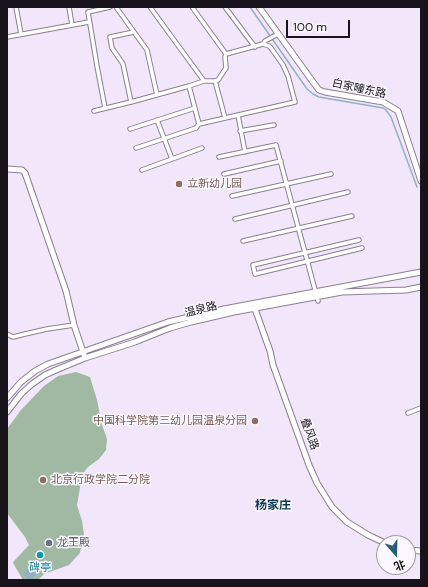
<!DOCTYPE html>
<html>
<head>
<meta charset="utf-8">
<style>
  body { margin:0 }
  #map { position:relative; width:428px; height:587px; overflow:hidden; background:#f2e6fa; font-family:"DM Sans","Noto Sans SC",sans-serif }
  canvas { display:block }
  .frame { position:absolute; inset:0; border:8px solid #17131a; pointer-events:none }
  .north { position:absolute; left:376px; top:535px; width:40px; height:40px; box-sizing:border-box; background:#fbf7ff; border:1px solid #a09ca3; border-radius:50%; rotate:160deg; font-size:11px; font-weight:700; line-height:16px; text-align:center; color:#17131a }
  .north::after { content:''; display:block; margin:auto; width:14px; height:18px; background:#2a5c79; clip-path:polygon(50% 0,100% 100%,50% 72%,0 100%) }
  .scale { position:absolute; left:286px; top:20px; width:64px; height:18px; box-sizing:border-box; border:2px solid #17131a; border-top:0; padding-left:5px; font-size:12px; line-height:14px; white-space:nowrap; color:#17131a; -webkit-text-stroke:3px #fbf7ff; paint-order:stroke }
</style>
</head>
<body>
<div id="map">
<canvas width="428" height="587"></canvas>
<div class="frame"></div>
<div class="north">北</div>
<div class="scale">100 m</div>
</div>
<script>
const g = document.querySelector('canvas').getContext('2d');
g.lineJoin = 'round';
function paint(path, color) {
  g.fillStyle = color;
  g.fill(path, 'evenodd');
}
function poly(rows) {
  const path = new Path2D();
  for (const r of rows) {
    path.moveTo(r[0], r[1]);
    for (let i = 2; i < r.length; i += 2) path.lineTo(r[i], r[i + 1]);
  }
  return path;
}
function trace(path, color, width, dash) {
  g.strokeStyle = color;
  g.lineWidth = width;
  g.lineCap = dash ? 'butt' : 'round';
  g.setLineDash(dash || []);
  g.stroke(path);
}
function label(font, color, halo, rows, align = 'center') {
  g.font = font + ' "DM Sans","Noto Sans SC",sans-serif';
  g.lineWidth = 3;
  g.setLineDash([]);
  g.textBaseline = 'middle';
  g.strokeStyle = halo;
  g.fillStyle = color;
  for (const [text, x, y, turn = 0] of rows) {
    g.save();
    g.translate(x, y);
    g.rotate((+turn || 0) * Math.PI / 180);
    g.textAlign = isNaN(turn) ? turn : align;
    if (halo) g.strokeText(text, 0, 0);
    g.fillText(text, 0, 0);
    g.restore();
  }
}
paint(poly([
  [76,372,90,377,97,400,102,425,107,439,106,450,99,459,88,467,82,475,79,494,77,505,82,521,84,534,80,553,69,565,44,574,38,580,32,580,33,580,37,573,29,569,28,579,29,580,23,580,13,563,14,561,29,545,25,537,7,513,7,429,21,410,44,386,58,376]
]), '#a1b9a3');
paint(poly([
  [29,569,37,573,33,580,28,579,24,574,24,571]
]), '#94b0c2');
trace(poly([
  [250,7,307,89,313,94,319,97,383,108,386,110,391,117,417,187]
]), '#94b0c2', 1.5);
const street = poly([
  [16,7,21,34],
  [69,7,72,25],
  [116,7,147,50,157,95],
  [150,7,204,81,189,86,199,124,295,102,288,76,283,65,271,48,269,46,263,44],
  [192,7,226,54,263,44,265,41,278,34],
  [225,7,255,47],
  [7,37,89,22],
  [204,81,215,81,218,80,226,68,225,57,226,54],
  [215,81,225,118],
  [131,102,123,64,112,48,110,37,134,32],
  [105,108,97,66,88,12,110,7],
  [94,111,131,102,189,86],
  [238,115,245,152],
  [157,120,172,159],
  [130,129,195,108],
  [240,131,274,125],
  [136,148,196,128,199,124],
  [219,157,276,145,318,301],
  [142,170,202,148],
  [224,174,281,161],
  [232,196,331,174],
  [235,219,348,192],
  [359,240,253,265,255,274,362,248],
  [243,241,352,216],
  [7,334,13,337,25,334,47,329,74,325],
  [408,413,421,408]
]);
const secondary = poly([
  [259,7,313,82,319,90,325,92,383,102,398,111,421,181],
  [7,169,22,170,25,173,66,291,74,325,84,355],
  [254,306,270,351,273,365,309,465,317,483,332,507,347,522,368,535,385,543],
  [7,398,21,382,35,371,48,364,168,322,224,309,421,272],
  [7,412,21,394,32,384,45,375,56,370,85,358,135,342,170,328,191,322,234,312,342,292,406,290,421,287],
  [408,550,421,551]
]);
trace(street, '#8a8092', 5.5);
trace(secondary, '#8a8092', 7);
trace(street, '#fff', 3.5);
trace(secondary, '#fff', 5);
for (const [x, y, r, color] of [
  [179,184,4,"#8d6e63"],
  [255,421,4,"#8d6e63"],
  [43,480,4,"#8d6e63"],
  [49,543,4,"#6b7280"],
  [40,555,4,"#0f9aa8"]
]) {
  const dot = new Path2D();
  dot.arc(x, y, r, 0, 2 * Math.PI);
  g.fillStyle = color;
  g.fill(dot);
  trace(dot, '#fbf7ff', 1.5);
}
label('11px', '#17131a', '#fbf7ff', [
  ["白家疃东路",359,89,12],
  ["温泉路",201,310,-14],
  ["叠风路",309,434,70]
]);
label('11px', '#785e54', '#fbf7ff', [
  ["立新幼儿园",187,184],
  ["中国科学院第三幼儿园温泉分园",247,421,"right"],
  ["北京行政学院二分院",51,480]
], 'left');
label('11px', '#5b616d', '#fbf7ff', [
  ["龙王殿",57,543]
], 'left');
label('11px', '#0d838f', '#fbf7ff', [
  ["碑亭",40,568]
]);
label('bold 12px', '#0f384e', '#fbf7ff', [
  ["杨家庄",273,506]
]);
</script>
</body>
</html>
